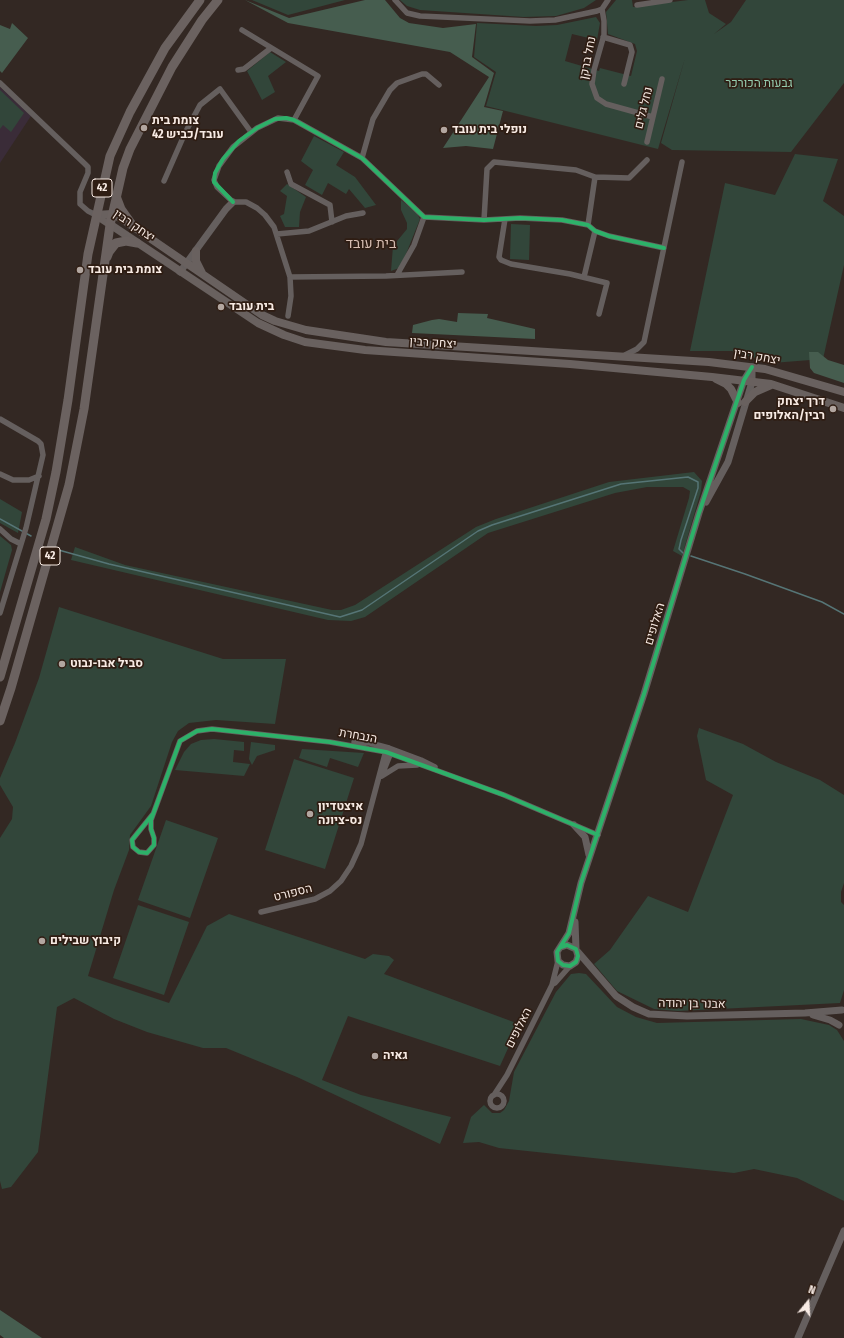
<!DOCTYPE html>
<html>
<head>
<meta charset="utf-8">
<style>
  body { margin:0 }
  #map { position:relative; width:844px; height:1338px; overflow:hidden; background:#332823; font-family:"Fira Sans Condensed",sans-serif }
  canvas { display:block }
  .north { position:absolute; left:788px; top:1282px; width:40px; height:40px; -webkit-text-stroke:3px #2f1d13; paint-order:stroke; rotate:18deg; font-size:11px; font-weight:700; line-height:16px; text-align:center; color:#f7eae3 }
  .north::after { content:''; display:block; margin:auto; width:14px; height:18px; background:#f7eae3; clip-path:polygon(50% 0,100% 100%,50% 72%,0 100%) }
</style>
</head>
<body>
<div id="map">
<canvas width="844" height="1338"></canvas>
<div class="north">N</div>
</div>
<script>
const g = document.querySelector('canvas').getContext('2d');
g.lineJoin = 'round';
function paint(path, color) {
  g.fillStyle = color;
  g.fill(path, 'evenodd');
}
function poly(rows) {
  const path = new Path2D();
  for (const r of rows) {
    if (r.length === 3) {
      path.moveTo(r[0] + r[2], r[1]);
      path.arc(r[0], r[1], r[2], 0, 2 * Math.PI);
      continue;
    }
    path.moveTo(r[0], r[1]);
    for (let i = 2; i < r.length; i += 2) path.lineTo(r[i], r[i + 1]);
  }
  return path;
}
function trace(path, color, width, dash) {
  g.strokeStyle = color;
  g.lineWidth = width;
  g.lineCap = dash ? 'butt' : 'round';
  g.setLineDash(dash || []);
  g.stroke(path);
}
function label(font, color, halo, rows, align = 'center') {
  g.font = font + ' "Fira Sans Condensed",Heebo,sans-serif';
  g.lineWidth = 3.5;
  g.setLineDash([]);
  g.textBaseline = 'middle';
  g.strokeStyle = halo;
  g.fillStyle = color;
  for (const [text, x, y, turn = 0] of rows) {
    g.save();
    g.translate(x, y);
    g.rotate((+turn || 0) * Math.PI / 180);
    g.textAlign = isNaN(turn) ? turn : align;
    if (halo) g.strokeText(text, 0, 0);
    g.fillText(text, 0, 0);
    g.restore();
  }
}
paint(poly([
  [0,87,31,116,0,163]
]), '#3a2c38');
paint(poly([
  [252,0,345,0,288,15],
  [400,0,596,0,584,8,556,16,524,17,420,10,407,6],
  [616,0,632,0,633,7,688,0,705,0,709,13,726,24,714,34,731,22,746,0,844,0,844,83,791,152,672,150,661,143,685,58,658,149,486,106,496,72,474,57,477,23,536,26,557,25,596,17,600,23,597,40,572,34,565,61,599,71,600,68,631,76,637,51,635,44,608,34,606,12],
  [270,52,286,62,268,76,275,92,262,100,247,71],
  [0,90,24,113,11,132,3,125,0,129],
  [314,136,344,152,336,165,355,177,376,205,365,208,349,189,346,194,328,183,322,195,305,185,313,170,301,161],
  [795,154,838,159,823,201,844,216,844,265,823,359,772,363,732,351,690,351,725,183,775,195],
  [287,184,306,197,300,212,299,227,285,227,280,216,284,214,287,196,280,191],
  [401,200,417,213,420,219,406,254,399,268,391,271,393,246,407,229,407,223,401,210],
  [511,224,530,225,529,260,510,259],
  [694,472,702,481,701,491,682,556,673,551,689,498,690,491,683,487,647,487,615,493,488,533,365,617,351,621,328,620,71,560,75,547,125,565,332,610,341,610,355,605,476,527,496,519,609,482],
  [0,499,22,512,18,533,0,523],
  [0,536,11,545,12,550,0,592],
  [59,607,223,659,286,659,275,724,216,720,189,723,178,731,172,742,151,806,130,835,129,850,114,890,88,976,169,1003,207,926,229,914,365,959,373,954,389,956,394,960,384,974,519,1024,500,1066,348,1016,322,1080,361,1095,451,1117,440,1144,297,1077,226,1048,203,1048,147,1032,114,1019,74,998,57,1007,38,1152,11,1187,2,1189,0,1181,0,838,12,819,13,807,0,785,0,778,15,743,39,678],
  [699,728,743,744,776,762,820,780,844,795,844,883,841,892,841,902,844,905,844,990,840,1003,678,1011,654,1009,617,991,594,964,610,950,648,896,688,912,733,795,706,780,697,736],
  [214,739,244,742,244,751,234,750,233,762,250,764,244,776,175,770,184,752,191,744,201,740],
  [251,742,275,745,275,750,257,756,252,765,249,759],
  [302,749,364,753,358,767,330,758,327,767,299,758],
  [294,759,354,778,325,869,265,850],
  [166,820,218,838,190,918,138,900],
  [138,905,189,922,164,995,113,978],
  [579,973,586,974,617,1007,636,1017,657,1023,801,1019,829,1025,837,1030,844,1041,844,1201,797,1178,754,1169,734,1173,499,1148,479,1142,463,1143,471,1117,484,1105,492,1113,500,1113,504,1110,509,1101,514,1072,556,992,571,974]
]), '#32463a');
paint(poly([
  [245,0,289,18,365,0,385,0,400,18,409,23,443,28,476,24,472,57,494,73,484,107,503,111,493,149,466,146,443,148,489,77,450,52,288,23],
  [12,23,28,38,2,73,0,71,0,25,10,29],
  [458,313,488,314,487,318,535,329,535,339,412,333,413,325,432,320,439,319,457,322],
  [809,352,818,352,828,360,844,365,844,383,814,373,810,368],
  [0,1310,42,1338,4,1338,0,1335]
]), '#465d4f');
trace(poly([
  [0,519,31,536],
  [55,549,109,564,340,617,362,610,478,531,492,525,621,484,688,477,698,482,698,488,681,540,679,549,683,553],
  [691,556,745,574,822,602,844,614]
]), '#567576', 1.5);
trace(poly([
  [395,0,407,13,420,16,530,21,555,20,597,11,602,9,608,0],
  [637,5,670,0],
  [602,9,604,21,604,35,594,70,592,84,597,98,606,104,653,117],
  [242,30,318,76,294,120],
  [603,37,630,45,632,52,624,84],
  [238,70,244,69,271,48],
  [0,83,85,164,88,167,88,173,80,192,80,204,88,211,96,215],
  [647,142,662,79],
  [362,158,373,119,390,90,397,83,422,74,426,74,439,85],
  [287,172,291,184,330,205,332,222],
  [164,181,185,133,200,105,220,89,251,132],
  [505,219,499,257,501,260,511,264,570,274,607,283,599,314],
  [484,220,487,169,494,162,576,170,595,177,629,178,647,160],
  [588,225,595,177],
  [277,234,309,231,346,216,363,213],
  [397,275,414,245,424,217],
  [290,277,386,276,462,272],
  [584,277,595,231],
  [288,316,291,296,290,277,274,227,265,215,257,208,246,202,233,202,217,187,214,180,219,166,233,147,257,128,278,118,294,120,362,158,424,217,484,220,520,218,562,220,588,225,595,231,609,236,664,248],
  [625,355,637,349,644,342,682,162],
  [0,419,38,441,41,444,43,455,26,528,0,613],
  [0,474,13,480,29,480,39,476],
  [0,529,11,539,21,544],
  [354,742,370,743,389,748,421,760,435,767],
  [382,775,390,755,389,749],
  [382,776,398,766,417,765],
  [153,814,132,840,133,847,139,852,147,853,154,845,154,838,151,829,151,820,180,741,197,731,212,729,330,742,386,752,504,795,598,835],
  [261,912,315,899,330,891,341,881,351,866,361,844,385,754,389,748],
  [555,983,570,966],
  [497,1101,7],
  [494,1095,507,1075,552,985,558,961]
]), '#655f5e', 5.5);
trace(poly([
  [180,272,226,209,233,202],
  [706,502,728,462,752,382,752,367],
  [574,825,585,837,589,855],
  [575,922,576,949],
  [561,947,567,945,576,949,578,956,576,962,570,966,563,965,558,961,557,952,569,933,581,883,644,694,699,513,744,380,752,367],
  [578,952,616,996,633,1007,649,1014,687,1016,805,1013,842,1010],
  [813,1015,830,1020,839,1025],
  [798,1338,844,1231]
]), '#655f5e', 7);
trace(poly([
  [96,215,258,323,284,335,305,342,365,350,570,364,712,377,771,384,844,408],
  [96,215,112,214,122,219,262,315,275,321,306,330,386,342,709,362,765,369,844,392],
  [196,251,196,261,202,273],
  [716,379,726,384,731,389,738,403],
  [745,402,755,392,771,385]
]), '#69615f', 8);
trace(poly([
  [116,196,121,209,133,226],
  [107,257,109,252,116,243,126,241,137,243],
  [0,677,46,519,56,472,68,400,88,254,110,156,130,112,165,48,200,0],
  [0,721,11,688,69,485,84,409,110,225,123,168,130,149,172,67,202,20,218,0]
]), '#6b6260', 9);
trace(poly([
  [233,202,214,182,215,173,223,159,239,141,257,128,275,119,286,118,294,120,362,158,424,217,484,220,520,218,562,220,588,225,595,231,609,236,664,248],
  [153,814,132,840,133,847,139,852,147,853,154,845,154,838,151,829,151,820,180,741,197,731,212,729,330,742,386,752,504,795,598,835],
  [561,947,567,945,576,949,578,956,576,962,570,966,563,965,558,961,557,952,569,933,581,883,644,694,699,513,744,380,752,367]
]), '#2db169', 4);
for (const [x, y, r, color] of [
  [144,128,4,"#b2a6a0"],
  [444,130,4,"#b2a6a0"],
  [80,270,4,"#b2a6a0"],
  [221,307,4,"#b2a6a0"],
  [833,409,4,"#b2a6a0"],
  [62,664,4,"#b2a6a0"],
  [310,814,4,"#b2a6a0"],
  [42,941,4,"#b2a6a0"],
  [375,1056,4,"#b2a6a0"]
]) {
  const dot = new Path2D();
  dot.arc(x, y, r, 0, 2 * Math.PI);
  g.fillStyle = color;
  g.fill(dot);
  trace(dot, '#2f1d13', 1.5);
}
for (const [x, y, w] of [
  [102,188,20],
  [50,556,20]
]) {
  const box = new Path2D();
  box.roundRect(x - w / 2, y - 9, w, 18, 3);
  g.fillStyle = '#2f1d13';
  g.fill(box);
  trace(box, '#f7eae3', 1);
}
label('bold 11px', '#f7eae3', null, [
  ["42",102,188],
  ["42",50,556]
]);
label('12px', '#f7eae3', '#2f1d13', [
  ["נחל ברקן",588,58,-79],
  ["נחל גלים",644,108,-76],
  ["יצחק רבין",134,226,34],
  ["יצחק רבין",433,343,4],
  ["יצחק רבין",757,357,10],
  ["האלופים",655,624,-73],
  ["הנבחרת",358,736,10],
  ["הספורט",293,893,-14],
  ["אבנר בן יהודה",692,1004,1],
  ["האלופים",519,1028,-63]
]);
label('12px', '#96cdb0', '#2f1d13', [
  ["גבעות הכורכר",759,84]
]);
label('bold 12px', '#f7eae3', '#2f1d13', [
  ["צומת בית",152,121],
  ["עובד/כביש 42",152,135],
  ["נופלי בית עובד",452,130],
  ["צומת בית עובד",88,270],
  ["בית עובד",229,307],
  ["דרך יצחק",825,402,"right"],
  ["רבין/האלופים",825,416,"right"],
  ["סביל אבו-נבוט",70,664],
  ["איצטדיון",318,807],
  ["נס-ציונה",318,821],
  ["קיבוץ שבילים",50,941],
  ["גאיה",383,1056]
], 'left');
label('14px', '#d5bcb0', '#2f1d13', [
  ["בית עובד",371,244]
]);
</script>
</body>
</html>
